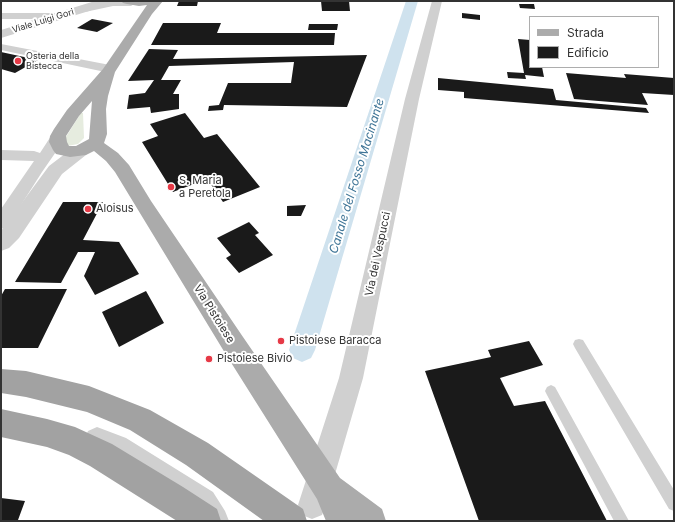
<!DOCTYPE html>
<html>
<head>
<meta charset="utf-8">
<style>
  body { margin:0 }
  #map { position:relative; width:675px; height:522px; overflow:hidden; background:#fff; font-family:Inter,sans-serif }
  canvas { display:block }
  .frame { position:absolute; inset:0; border:2px solid #333; pointer-events:none }
  .legend { position:absolute; left:529px; top:16px; width:130px; height:52px; box-sizing:border-box; background:#fff; border:1px solid #adadad; margin:0; padding:5px 7px; list-style:none; font-size:12px; color:#333 }
  .legend li { display:flex; align-items:center; gap:8px; height:20px }
  .legend b { width:20px; border:1px solid #adadad }
</style>
</head>
<body>
<div id="map">
<canvas width="675" height="522"></canvas>
<div class="frame"></div>
<ul class="legend">
<li><b style="height:5px;background:#ababab"></b>Strada</li>
<li><b style="height:11px;background:#1a1a1a"></b>Edificio</li>
</ul>
</div>
<script>
const g = document.querySelector('canvas').getContext('2d');
g.lineJoin = 'round';
function paint(path, color) {
  g.fillStyle = color;
  g.fill(path, 'evenodd');
}
function poly(rows) {
  const path = new Path2D();
  for (const r of rows) {
    path.moveTo(r[0], r[1]);
    for (let i = 2; i < r.length; i += 2) path.lineTo(r[i], r[i + 1]);
  }
  return path;
}
function trace(path, color, width, dash) {
  g.strokeStyle = color;
  g.lineWidth = width;
  g.lineCap = dash ? 'butt' : 'round';
  g.setLineDash(dash || []);
  g.stroke(path);
}
function label(font, color, halo, rows, align = 'center') {
  g.font = font + ' Inter,sans-serif';
  g.lineWidth = 4;
  g.setLineDash([]);
  g.textBaseline = 'middle';
  g.strokeStyle = halo;
  g.fillStyle = color;
  for (const [text, x, y, turn = 0] of rows) {
    g.save();
    g.translate(x, y);
    g.rotate((+turn || 0) * Math.PI / 180);
    g.textAlign = isNaN(turn) ? turn : align;
    if (halo) g.strokeText(text, 0, 0);
    g.fillText(text, 0, 0);
    g.restore();
  }
}
paint(poly([
  [81,113,83,113,84,138,78,144,67,146,64,140]
]), '#e6ecdf');
paint(poly([
  [406,1,418,1,315,350,311,358,302,362,293,358,289,350,406,1]
]), '#cfe2ee');
paint(poly([
  [179,1,198,1,197,6,177,6],
  [321,1,349,1,350,11,322,11],
  [519,4,534,4,535,9,520,8],
  [462,13,480,15,480,20,462,18],
  [92,19,113,23,97,32,77,28],
  [163,23,221,23,217,33,335,33,334,45,151,45],
  [309,24,338,24,337,30,308,30],
  [518,39,530,40,530,67,542,67,544,77,525,75,526,79,508,78,507,72,524,73],
  [149,49,178,50,173,59,367,55,347,107,224,105,223,110,208,111,209,106,219,105,228,83,291,83,294,62,169,66,161,80,181,80,173,94,179,94,179,109,151,113,150,107,127,109,129,95,145,93,154,80,128,81],
  [1,52,38,60,15,73,1,69],
  [566,73,626,78,624,74,674,78,674,95,642,93,648,105,574,99],
  [438,78,553,89,556,100,646,108,649,113,464,98,464,92,438,90],
  [185,113,204,138,217,134,260,187,223,202,207,179,173,192,142,142,158,136,150,124],
  [63,202,103,202,83,240,119,242,139,274,95,295,84,276,95,252,78,252,61,283,15,282],
  [306,205,301,216,287,216,287,206],
  [249,222,259,233,255,235,273,255,239,273,226,258,231,255,217,238],
  [5,289,67,289,38,348,1,348,1,296],
  [146,291,164,323,119,347,102,312],
  [529,341,543,365,500,378,514,406,545,401,607,521,479,521,425,371,491,357,488,350],
  [1,498,25,501,18,520,1,520]
]), '#1a1a1a');
paint(poly([
  [579,339,583,340,674,490,674,511,669,509,575,348,573,344,575,340,579,339],
  [551,385,555,387,629,521,614,521,547,395,545,391,547,387,551,385]
]), '#d0d0d0');
paint(poly([
  [108,1,135,1,136,3,131,6,113,6,85,12,80,9,81,7,108,1],
  [432,1,442,1,419,99,363,378,326,505,322,515,312,519,302,515,298,505,339,378,405,99,432,1],
  [1,13,60,13,65,16,60,19,1,19,1,13],
  [1,44,110,65,114,66,116,69,114,72,110,73,1,50,1,44],
  [58,132,63,133,65,136,60,146,42,172,7,227,1,229,1,209,34,161,1,160,1,150,34,151,40,153,53,133,58,132],
  [97,427,126,438,213,492,225,511,229,521,199,521,193,512,157,486,110,457,88,449,84,440,88,431,97,427]
]), '#d0d0d0');
paint(poly([
  [95,1,111,1,109,3,89,11,1,38,1,30,95,1],
  [80,146,86,147,89,151,86,155,62,174,19,238,9,248,1,251,1,231,49,166,74,147,80,146]
]), '#d0d0d0');
paint(poly([
  [121,1,163,1,152,14,115,72,108,96,106,109,107,134,104,143,118,153,129,165,151,201,243,337,340,478,382,509,386,521,326,521,317,499,225,353,115,172,106,161,94,151,86,155,70,157,56,154,53,150,49,142,50,136,54,129,67,110,103,69,147,5,139,6,127,4,123,3,121,1],
  [92,101,89,139,76,146,69,146,67,142,66,136,79,116,92,101]
]), '#ababab');
paint(poly([
  [1,369,26,371,89,386,150,410,208,443,303,509,307,521,264,521,186,465,130,430,87,412,26,397,1,393,1,369],
  [1,409,47,419,75,427,112,444,183,487,217,509,221,521,177,521,90,466,69,455,47,447,1,437,1,409]
]), '#a2a2a2');
for (const [x, y, r, color] of [
  [18,61,4,"#e63946"],
  [171,187,4,"#e63946"],
  [88,209,4,"#e63946"],
  [281,341,4,"#e63946"],
  [209,359,4,"#e63946"]
]) {
  const dot = new Path2D();
  dot.arc(x, y, r, 0, 2 * Math.PI);
  g.fillStyle = color;
  g.fill(dot);
  trace(dot, '#fff', 1.5);
}
label('9px', '#333', '#fff', [
  ["Viale Luigi Gori",43,21,-17]
]);
label('9px', '#333', '#fff', [
  ["Osteria della",26,56],
  ["Bistecca",26,66]
], 'left');
label('11px', '#333', '#fff', [
  ["S. Maria",179,181],
  ["a Peretola",179,194],
  ["Aloisus",96,209],
  ["Pistoiese Baracca",289,341],
  ["Pistoiese Bivio",217,359]
], 'left');
label('11px', '#333', '#fff', [
  ["Via dei Vespucci",378,254,-78],
  ["Via Pistoiese",214,314,58]
]);
label('italic 12px', '#3f7597', '#fff', [
  ["Canale del Fosso Macinante",357,176,-73]
]);
</script>
</body>
</html>
